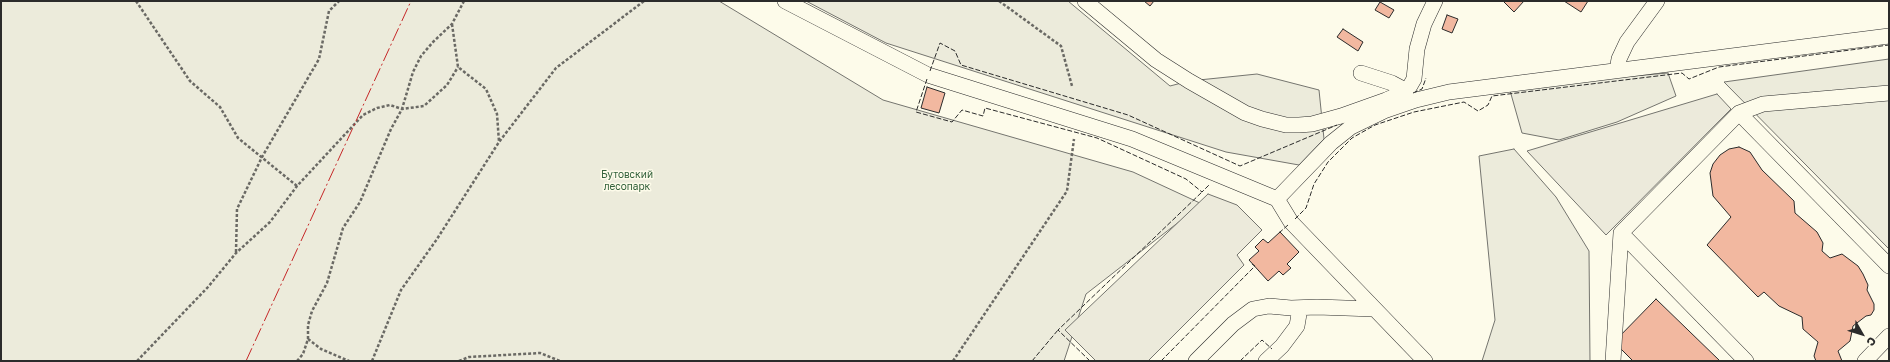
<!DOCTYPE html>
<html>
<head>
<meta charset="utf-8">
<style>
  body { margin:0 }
  #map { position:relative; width:1890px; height:362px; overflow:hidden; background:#fdfbea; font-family:"Golos Text",sans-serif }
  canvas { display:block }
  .frame { position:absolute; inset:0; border:2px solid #2b2b2b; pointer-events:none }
  .north { position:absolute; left:1842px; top:314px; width:40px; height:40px; -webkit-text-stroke:3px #fdfbea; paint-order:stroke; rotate:129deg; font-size:11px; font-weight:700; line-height:16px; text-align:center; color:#2b2b2b }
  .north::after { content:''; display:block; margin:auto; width:14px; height:18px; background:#2b2b2b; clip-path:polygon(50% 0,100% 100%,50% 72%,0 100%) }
</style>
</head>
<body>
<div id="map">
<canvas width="1890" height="362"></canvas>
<div class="frame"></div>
<div class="north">С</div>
</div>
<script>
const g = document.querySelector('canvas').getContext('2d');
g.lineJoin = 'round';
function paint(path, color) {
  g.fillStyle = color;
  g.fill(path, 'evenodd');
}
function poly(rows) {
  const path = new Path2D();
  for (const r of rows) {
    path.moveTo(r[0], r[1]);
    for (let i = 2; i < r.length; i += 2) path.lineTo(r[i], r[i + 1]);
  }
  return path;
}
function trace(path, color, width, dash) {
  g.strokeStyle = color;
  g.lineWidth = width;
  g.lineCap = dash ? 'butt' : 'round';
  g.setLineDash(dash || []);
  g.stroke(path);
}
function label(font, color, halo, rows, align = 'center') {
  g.font = font + ' "Golos Text",sans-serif';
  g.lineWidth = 3;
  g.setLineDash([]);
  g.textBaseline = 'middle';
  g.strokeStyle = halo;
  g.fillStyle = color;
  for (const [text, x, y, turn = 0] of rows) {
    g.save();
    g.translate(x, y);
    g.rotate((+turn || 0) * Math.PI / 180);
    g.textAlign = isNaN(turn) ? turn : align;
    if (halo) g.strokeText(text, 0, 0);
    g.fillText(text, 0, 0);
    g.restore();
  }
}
const green = poly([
  [1,1,719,1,883,100,1133,172,1202,204,1086,294,1064,361,1,361,1,1],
  [806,1,1068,1,1170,86,1189,81,1257,74,1319,90,1324,139,1299,165,1226,152,886,43,806,1],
  [1889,59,1889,249,1724,82,1889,59],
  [1668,73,1676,96,1617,122,1559,140,1522,133,1509,87,1668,73],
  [1514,149,1556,197,1589,251,1590,361,1482,361,1495,320,1479,156,1514,149]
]);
paint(green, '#ecebdb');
trace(green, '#74746e', 1);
const parking = poly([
  [1717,94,1731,109,1606,235,1527,151,1717,94],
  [1208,194,1237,205,1262,230,1237,255,1244,265,1148,361,1096,361,1065,330,1208,194]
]);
paint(parking, '#eceadb');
trace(parking, '#74746e', 1);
const building = poly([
  [1144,1,1154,1,1150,6,1144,1],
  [1503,1,1524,1,1514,12,1503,1],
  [1564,1,1588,1,1581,12,1564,1],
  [1380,2,1394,10,1389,18,1375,10,1380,2],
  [1447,15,1458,19,1452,33,1442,29,1447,15],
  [1343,29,1363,42,1358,51,1337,37,1343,29],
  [927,87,945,93,939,113,921,108,927,87],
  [1739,147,1750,152,1762,170,1794,201,1795,213,1817,232,1823,243,1822,251,1830,258,1842,254,1858,266,1863,274,1868,285,1867,290,1874,304,1874,310,1871,315,1866,316,1853,326,1850,341,1838,351,1842,361,1816,361,1814,356,1818,342,1803,329,1802,317,1779,306,1764,292,1758,297,1707,245,1731,217,1713,196,1710,173,1713,164,1720,155,1729,149,1739,147],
  [1280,232,1299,252,1287,264,1291,268,1283,275,1279,271,1268,281,1249,260,1259,251,1255,247,1263,239,1268,243,1280,232],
  [1656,299,1720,361,1633,361,1614,342,1656,299]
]);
paint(building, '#f2b8a0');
trace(building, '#2b2b2b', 1);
const minor = poly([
  [785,1,928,75,1132,139,1277,199,1291,222,1425,361],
  [1085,1,1156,60,1189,81,1245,113,1262,119,1286,125,1299,125,1312,124,1341,116,1386,100,1407,91,1414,79,1417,49,1424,24,1435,1],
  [1617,70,1619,59,1627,42,1657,1],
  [1361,73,1392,83,1407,91],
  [1739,113,1889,266],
  [1277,199,1331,143,1351,127,1384,111,1416,100,1449,92,1889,36],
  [1621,233,1746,361],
  [1196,361,1233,324,1253,309,1269,306,1291,308,1317,307,1374,309],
  [1266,361,1282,346,1297,326,1300,308],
  [1613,361,1621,233,1739,113,1763,104,1889,93],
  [1865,361,1889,336]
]);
trace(minor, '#2b2b2b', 16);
trace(poly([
  [136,1,190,81,220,107,238,138,297,186],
  [999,1,1061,46,1072,86],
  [452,24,458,67,486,89,497,114,499,142],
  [236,252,237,209,262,157,319,59,329,11,339,1],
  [308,339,321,349,349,361],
  [137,361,208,287,236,253,270,222,297,186,363,115,377,108,390,105,402,109,424,106,447,85,458,67],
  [297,361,303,354,308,339,308,325,312,311,327,283,343,228,360,202,391,129,402,109,413,72,421,56,433,42,452,24,464,1],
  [372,361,401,290,437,239,499,142,556,68,644,1],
  [459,361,469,357,540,353,560,361],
  [953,361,1067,191,1074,139]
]), '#6a6964', 2.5, [3, 2]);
trace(minor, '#fdfbea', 15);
trace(poly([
  [930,71,940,43,955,51,961,65,1128,115,1240,166,1337,125],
  [927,79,916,112,952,122,962,110,983,116,985,108,1097,138,1186,179,1202,192,1210,184],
  [1413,93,1422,89,1426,78],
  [1295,219,1306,208,1314,184,1328,162,1352,138,1375,125,1414,112,1464,102,1478,111,1488,105,1492,96,1682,73,1689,79,1719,67,1889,45],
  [1279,233,1288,225],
  [1278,360,1279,361],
  [1032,361,1058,330,1059,331],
  [1090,361,1058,330,1202,192],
  [1161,361,1255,266,1252,264],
  [1240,361,1262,340,1272,349]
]), '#2b2b2b', 1, [5, 2]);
trace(poly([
  [246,361,411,1]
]), '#c62828', 1, [14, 3, 2, 3]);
label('10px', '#34623c', '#fdfbea', [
  ["Бутовский",627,175],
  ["лесопарк",627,187]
]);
</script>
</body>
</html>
